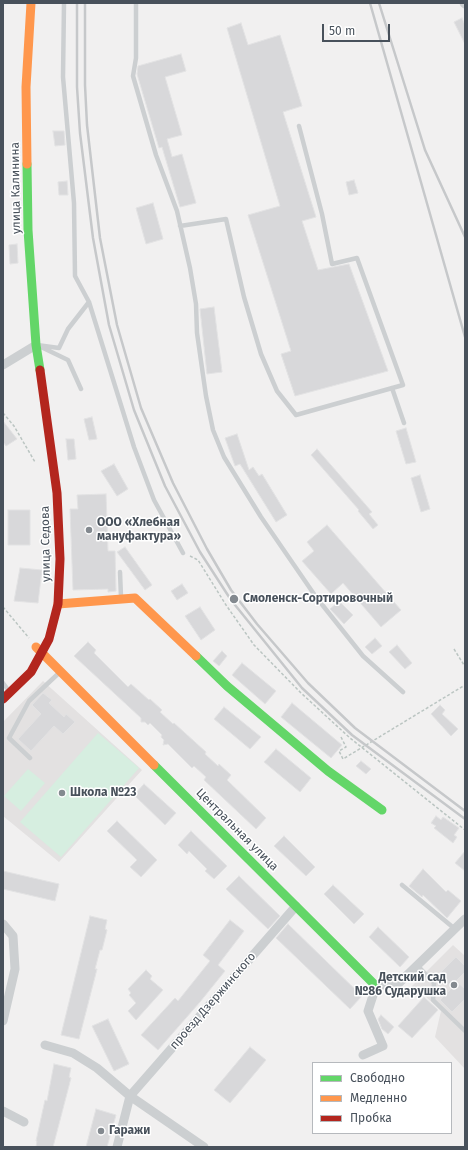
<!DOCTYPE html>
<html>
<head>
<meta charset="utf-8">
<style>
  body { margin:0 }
  #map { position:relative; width:468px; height:1150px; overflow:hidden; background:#f1f0f0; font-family:"Fira Sans",sans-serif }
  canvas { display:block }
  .frame { position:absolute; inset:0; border:4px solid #48515b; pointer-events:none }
  .legend { position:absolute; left:312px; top:1062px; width:140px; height:72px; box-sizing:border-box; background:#fff; border:1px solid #b6b9bd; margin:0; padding:5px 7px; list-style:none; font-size:12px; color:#48515b }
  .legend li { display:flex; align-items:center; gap:8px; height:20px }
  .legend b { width:20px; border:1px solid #b6b9bd }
  .scale { position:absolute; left:322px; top:24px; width:68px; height:18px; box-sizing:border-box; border:2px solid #48515b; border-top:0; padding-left:5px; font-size:12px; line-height:14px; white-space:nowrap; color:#48515b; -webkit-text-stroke:3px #fff; paint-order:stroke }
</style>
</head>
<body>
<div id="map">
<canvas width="468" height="1150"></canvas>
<div class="frame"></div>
<ul class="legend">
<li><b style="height:5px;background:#63d668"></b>Свободно</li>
<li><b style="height:5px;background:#ff974d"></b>Медленно</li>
<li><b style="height:5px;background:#b3261e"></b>Пробка</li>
</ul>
<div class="scale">50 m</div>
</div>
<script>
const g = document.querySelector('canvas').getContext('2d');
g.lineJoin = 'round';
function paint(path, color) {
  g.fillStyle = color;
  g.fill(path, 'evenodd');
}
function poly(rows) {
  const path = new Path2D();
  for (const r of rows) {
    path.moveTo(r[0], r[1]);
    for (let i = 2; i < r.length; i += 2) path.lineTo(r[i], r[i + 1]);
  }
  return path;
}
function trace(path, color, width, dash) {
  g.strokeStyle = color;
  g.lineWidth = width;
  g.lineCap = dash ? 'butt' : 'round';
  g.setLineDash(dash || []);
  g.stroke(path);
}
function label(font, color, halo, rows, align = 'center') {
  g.font = font + ' "Fira Sans",sans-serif';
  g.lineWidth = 3;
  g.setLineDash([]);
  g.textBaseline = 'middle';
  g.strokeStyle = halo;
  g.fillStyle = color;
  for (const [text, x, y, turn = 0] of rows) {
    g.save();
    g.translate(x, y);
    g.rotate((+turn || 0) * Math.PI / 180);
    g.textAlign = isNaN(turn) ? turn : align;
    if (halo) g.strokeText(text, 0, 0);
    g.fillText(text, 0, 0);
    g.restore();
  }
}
paint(poly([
  [43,681,142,770,59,862,3,816,3,722],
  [453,945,465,956,465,1069,435,1037,441,1011,425,996,416,997,408,990]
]), '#e3e1e1');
paint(poly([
  [98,733,139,768,61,857,20,822],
  [28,769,45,783,21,811,4,796]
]), '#d6eee0');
const building = poly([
  [462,18,465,25,465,44,454,22,462,18],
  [241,23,248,45,280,35,302,106,283,112,316,217,302,221,318,270,349,264,388,371,295,396,281,354,291,351,248,215,280,206,227,28,241,23],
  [181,54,186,71,165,77,182,135,167,139,172,157,182,154,196,203,180,207,162,147,159,148,137,74,138,66,181,54],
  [53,131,64,131,65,145,55,146,53,131],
  [354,180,358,193,349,195,346,182,354,180],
  [67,181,68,195,59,195,58,182,67,181],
  [153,203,163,239,146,244,136,208,153,203],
  [17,244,18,263,10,264,9,245,17,244],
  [214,307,222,372,207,374,200,309,214,307],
  [92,417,97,439,89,440,84,419,92,417],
  [3,421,17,439,6,446,3,442,3,421],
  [406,428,416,462,406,464,396,431,406,428],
  [237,434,249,470,253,467,259,476,262,474,287,515,276,522,240,464,235,466,225,438,237,434],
  [66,439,74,439,76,459,68,460,66,439],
  [317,449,372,512,369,514,378,525,373,529,358,511,359,510,311,455,317,449],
  [114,464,128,489,117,496,101,471,114,464],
  [420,475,430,509,421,512,411,478,420,475],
  [106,494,108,551,115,551,116,591,108,592,108,589,73,590,70,509,78,509,77,495,106,494],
  [8,510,30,510,30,545,8,545,8,510],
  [327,525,401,610,381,627,343,583,331,594,302,561,314,551,307,542,327,525],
  [125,547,152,585,145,590,117,552,125,547],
  [20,568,42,570,38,603,14,601,20,568],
  [182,584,188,593,177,600,171,591,182,584],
  [339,601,353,615,344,624,330,609,339,601],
  [200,607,215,630,201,640,185,616,200,607],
  [375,638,382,646,372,654,365,647,375,638],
  [88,642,96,650,94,653,128,687,131,684,149,700,150,699,162,710,160,712,173,724,174,723,206,752,205,754,218,766,219,764,231,775,227,780,266,818,256,829,204,780,206,777,194,766,192,768,168,744,163,745,164,740,161,737,162,735,150,723,148,725,145,722,141,722,141,718,74,656,88,642],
  [397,645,412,663,405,669,389,652,397,645],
  [222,651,227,656,219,666,213,661,222,651],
  [242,663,276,691,265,704,232,675,242,663],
  [43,693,52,700,49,703,64,717,66,714,75,722,63,734,54,726,31,751,18,739,41,714,32,705,43,693],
  [292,703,342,745,331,758,281,717,292,703],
  [440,705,445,710,442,714,458,729,451,736,431,714,440,705],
  [224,707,261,737,250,749,214,719,224,707],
  [276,749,311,778,300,792,264,762,276,749],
  [361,761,371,769,366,774,356,766,361,761],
  [144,784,176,813,165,825,134,795,144,784],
  [436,816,441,820,443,817,459,828,454,835,457,837,453,843,434,828,436,826,431,823,436,816],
  [117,821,157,860,141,877,130,867,137,860,107,831,117,821],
  [191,831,227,866,214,879,205,871,207,869,189,851,187,854,178,845,191,831],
  [284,836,315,867,306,876,274,846,284,836],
  [465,851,465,871,455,863,465,851],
  [423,869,446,892,448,890,461,901,447,918,423,895,422,897,409,886,423,869],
  [3,871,59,884,55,901,3,889,3,871],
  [239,876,280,916,268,929,226,889,239,876],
  [333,885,364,914,354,924,324,894,333,885],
  [90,916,107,920,105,929,107,930,102,950,100,950,95,969,97,969,79,1039,61,1035,90,916],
  [230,920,244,931,218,965,225,971,200,1002,158,1050,141,1035,175,998,178,1001,210,961,203,955,230,920],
  [288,924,362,996,350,1009,276,938,288,924],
  [378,927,409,957,400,967,369,937,378,927],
  [456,957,465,966,465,972,456,981,465,989,465,999,452,1012,440,1000,452,988,438,975,456,957],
  [146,970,152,976,150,979,163,990,136,1020,128,1011,136,1003,129,995,131,993,128,989,146,970],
  [424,997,438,1010,412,1038,398,1026,424,997],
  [381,1015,394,1027,388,1034,382,1029,378,1019,381,1015],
  [108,1019,129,1064,114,1071,92,1026,108,1019],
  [250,1047,266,1060,230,1103,214,1090,250,1047],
  [54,1064,71,1068,69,1077,71,1078,53,1147,36,1147,37,1141,36,1141,45,1100,47,1101,54,1064],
  [96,1109,116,1115,107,1147,86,1147,96,1109]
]);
paint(building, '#d8d8da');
trace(building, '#e2e2e3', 1);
trace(poly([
  [3,413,14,426,35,462],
  [190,556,198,560,226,605,254,645,301,693,350,738,465,830],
  [3,607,29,638],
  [454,649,464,665,465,664],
  [341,737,346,747,339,751,343,759,465,685]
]), '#bbc5c2', 1.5, [3, 2]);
trace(poly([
  [64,3,63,77,74,203,75,276,89,302,134,447,154,500,183,553],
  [136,3,136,58,133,76,156,155,177,211,190,268,196,304,197,333,206,396,213,430,224,457,261,517,316,597,363,656,403,692],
  [180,226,226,219,244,297,261,354,277,391,296,415,403,385,357,258,332,264,322,214,299,126],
  [37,345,59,348,68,329,89,302],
  [39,346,68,360,81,389],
  [392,388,404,423],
  [120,572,121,597],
  [3,683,9,691],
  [30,758,9,738,29,701,60,672],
  [402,885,455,929],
  [417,965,434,983,433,1000,465,1031]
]), '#cccfd1', 4.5);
trace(poly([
  [464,3,465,4],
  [3,365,36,345],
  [3,924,13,936,15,969,3,1021],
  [45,1045,73,1053,97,1068,130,1096,204,1147],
  [363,1055,383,1046,368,1011,376,986,399,983,465,919],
  [3,1111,24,1122],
  [117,1147,130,1096,296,906]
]), '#cccfd1', 9);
trace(poly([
  [27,164,28,230,36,345,40,370],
  [196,656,227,686,328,771,382,810],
  [154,765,376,986]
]), '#63d668', 9);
trace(poly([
  [27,164,26,87,31,3],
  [58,604,135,598,196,656],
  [36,647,154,765]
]), '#ff974d', 9);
trace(poly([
  [3,699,31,672,49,639,58,604,60,559,57,493,40,370]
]), '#b3261e', 9);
trace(poly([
  [77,3,77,87,80,133,93,238,109,325,134,410,165,486,200,552,231,600,302,688,352,735,465,819],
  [85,3,85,85,87,125,100,238,117,325,141,408,173,483,207,549,231,590,257,624,308,683,355,728,465,811],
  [370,3,465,337],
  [379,3,425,150,465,237]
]), '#c6c8ca', 2.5);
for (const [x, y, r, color] of [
  [89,530,4,"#83898f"],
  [234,599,5,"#83898f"],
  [62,793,4,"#83898f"],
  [454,985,4,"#83898f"],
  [101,1131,4,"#83898f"]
]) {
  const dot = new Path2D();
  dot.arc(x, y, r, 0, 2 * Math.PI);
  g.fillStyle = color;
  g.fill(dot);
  trace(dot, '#fff', 1.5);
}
label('12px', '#48515b', '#fff', [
  ["улица Калинина",16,188,-91],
  ["улица Седова",46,544,-91],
  ["Центральная улица",237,830,45],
  ["проезд Дзержинского",213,1001,-49]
]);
label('bold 12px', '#48515b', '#fff', [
  ["ООО «Хлебная",97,523],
  ["мануфактура»",97,537],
  ["Смоленск-Сортировочный",243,599],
  ["Школа №23",70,793],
  ["Детский сад",446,978,"right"],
  ["№86 Сударушка",446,992,"right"],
  ["Гаражи",109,1131]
], 'left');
</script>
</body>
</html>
